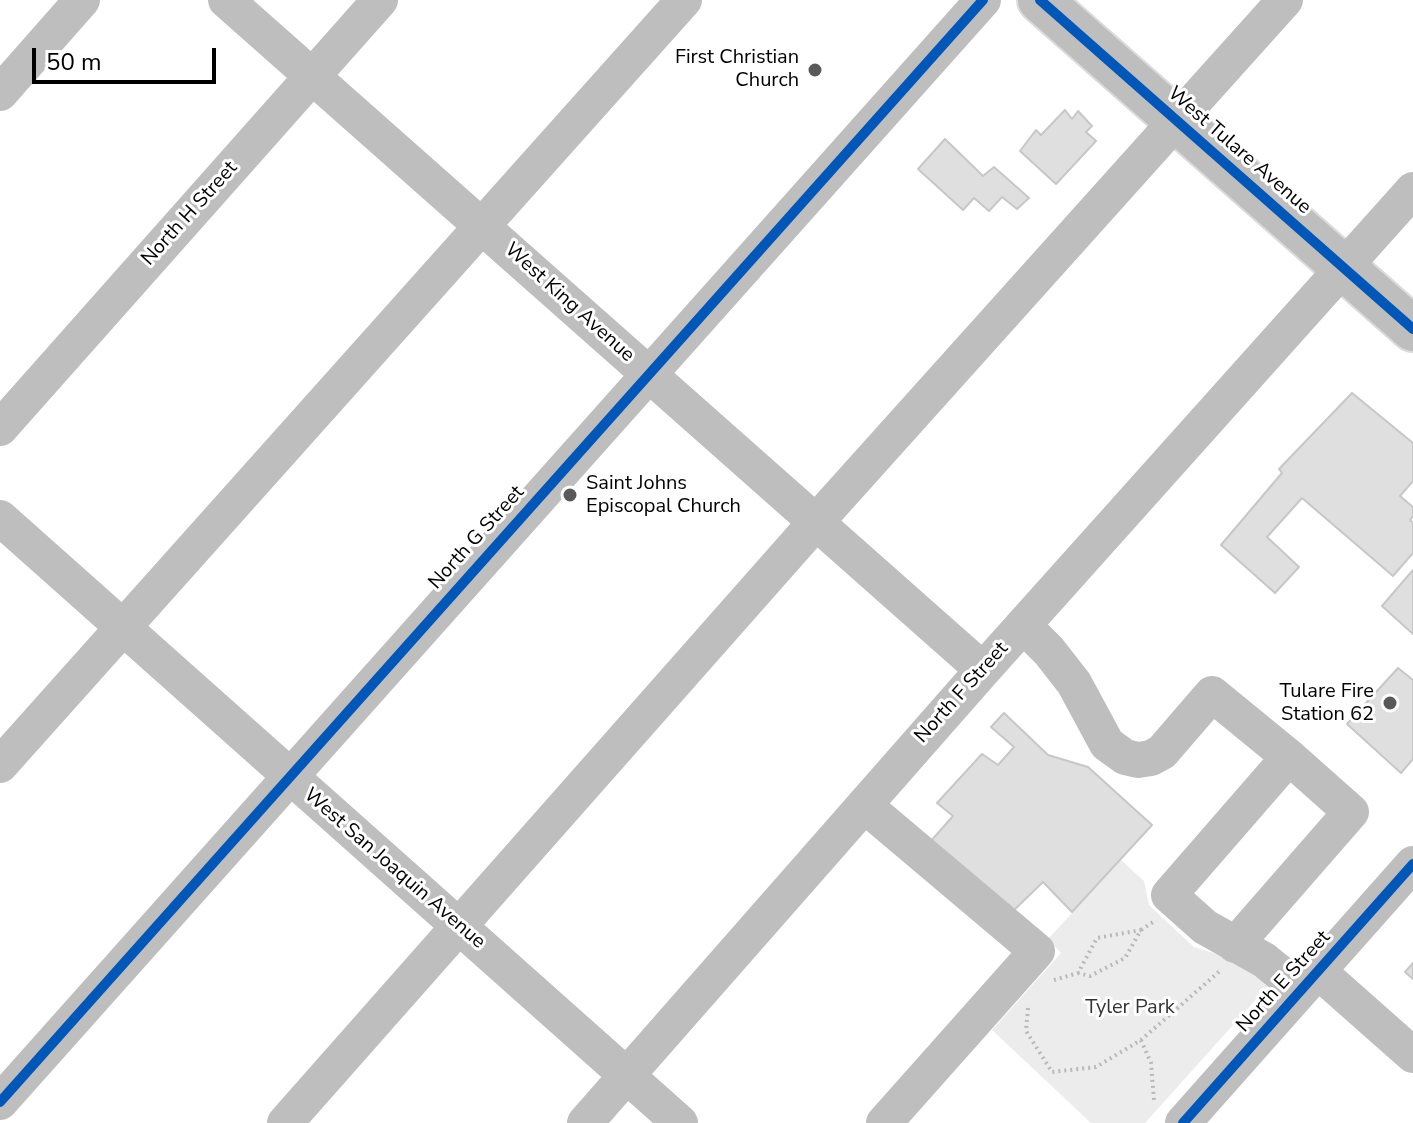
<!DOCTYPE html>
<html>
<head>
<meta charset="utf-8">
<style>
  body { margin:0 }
  #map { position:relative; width:1413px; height:1123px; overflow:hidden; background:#fff; font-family:"Nunito Sans",sans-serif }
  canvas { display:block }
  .scale { position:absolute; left:32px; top:48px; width:184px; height:36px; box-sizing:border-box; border:4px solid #000; border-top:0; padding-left:10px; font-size:24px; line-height:28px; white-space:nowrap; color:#000; -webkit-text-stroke:6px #fff; paint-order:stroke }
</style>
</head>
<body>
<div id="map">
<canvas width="1413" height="1123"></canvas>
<div class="scale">50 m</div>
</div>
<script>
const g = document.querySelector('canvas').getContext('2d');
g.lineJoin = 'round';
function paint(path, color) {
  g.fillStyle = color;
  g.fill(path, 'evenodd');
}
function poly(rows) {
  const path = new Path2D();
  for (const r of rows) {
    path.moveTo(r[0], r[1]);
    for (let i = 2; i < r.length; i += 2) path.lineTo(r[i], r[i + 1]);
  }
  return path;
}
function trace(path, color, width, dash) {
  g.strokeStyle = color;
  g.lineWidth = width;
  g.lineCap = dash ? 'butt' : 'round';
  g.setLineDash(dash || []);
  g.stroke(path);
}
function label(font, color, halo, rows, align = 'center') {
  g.font = font + ' "Nunito Sans",sans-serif';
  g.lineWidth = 6;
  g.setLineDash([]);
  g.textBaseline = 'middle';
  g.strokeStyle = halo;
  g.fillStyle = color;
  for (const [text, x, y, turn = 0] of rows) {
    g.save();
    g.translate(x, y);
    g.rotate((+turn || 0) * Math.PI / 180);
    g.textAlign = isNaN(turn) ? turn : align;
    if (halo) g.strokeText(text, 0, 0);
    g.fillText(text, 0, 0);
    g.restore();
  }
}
paint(poly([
  [1121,860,1144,881,1149,905,1194,947,1233,959,1268,986,1145,1123,1091,1123,992,1030,1061,953,1048,939]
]), '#ececec');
const building = poly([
  [1065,110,1072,119,1078,111,1092,126,1086,132,1096,141,1056,184,1020,151,1036,130,1041,135,1065,110],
  [945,139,983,176,994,167,1029,198,1017,209,1002,197,989,211,974,198,963,210,918,169,945,139],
  [1352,393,1413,443,1413,481,1400,496,1413,507,1413,516,1410,520,1413,523,1413,553,1393,576,1302,498,1267,537,1299,567,1275,593,1221,545,1282,473,1279,469,1352,393],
  [1413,570,1413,634,1382,606,1413,570],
  [1398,668,1413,680,1413,759,1401,773,1347,724,1398,668],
  [1004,713,1048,755,1088,767,1152,825,1072,912,1043,882,1011,913,930,842,953,816,937,803,982,754,998,765,1014,747,991,727,1004,713],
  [1413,963,1413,979,1405,972,1413,963]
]);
paint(building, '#dfdfdf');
trace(building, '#c7c7c7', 2);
const major = poly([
  [1040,0,1413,329]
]);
trace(major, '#dbdbdb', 48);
trace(poly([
  [1141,930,1156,920],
  [1054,980,1078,973,1097,938,1141,930,1125,958,1090,976,1078,973],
  [1028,1008,1026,1031,1052,1072,1096,1067,1141,1040,1221,970],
  [1141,1040,1151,1063,1154,1100]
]), '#b9b9b9', 4, [2, 4]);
trace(poly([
  [226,0,983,670],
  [0,93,82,0],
  [0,428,380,0],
  [0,518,680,1123],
  [1023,625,1049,651,1074,683,1107,744,1125,757,1138,760,1151,758,1162,752,1212,694,1289,757,1169,895,1205,927,1264,960,1301,990],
  [0,765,684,0],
  [864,805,1037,951,884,1123],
  [1235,945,1351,812,1289,757],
  [1318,971,1413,1055],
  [0,1102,983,0],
  [285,1123,816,522,1285,0],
  [585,1123,983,670,1413,190],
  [1183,1123,1413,864]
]), '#bebebe', 36);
trace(major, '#bebebe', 44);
trace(poly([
  [1040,0,1413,329],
  [0,1102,983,0],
  [1183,1123,1413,864]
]), '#0057b8', 10);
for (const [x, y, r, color] of [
  [815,70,8,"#595959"],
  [570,495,8,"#595959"],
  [1390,703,8,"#595959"]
]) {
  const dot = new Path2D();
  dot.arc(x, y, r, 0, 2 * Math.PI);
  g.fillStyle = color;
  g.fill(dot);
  trace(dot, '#fff', 3);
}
label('20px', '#000', '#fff', [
  ["First Christian",799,58],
  ["Church",799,81],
  ["Saint Johns",586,484,"left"],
  ["Episcopal Church",586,507,"left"],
  ["Tulare Fire",1374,692],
  ["Station 62",1374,715]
], 'right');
label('20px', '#000', '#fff', [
  ["West Tulare Avenue",1239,151,41],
  ["North H Street",190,214,-48],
  ["West King Avenue",569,303,42],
  ["North G Street",477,538,-48],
  ["North F Street",962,693,-48],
  ["West San Joaquin Avenue",394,869,41],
  ["North E Street",1284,982,-48]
]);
label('20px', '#333', '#fff', [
  ["Tyler Park",1130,1008]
]);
</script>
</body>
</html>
